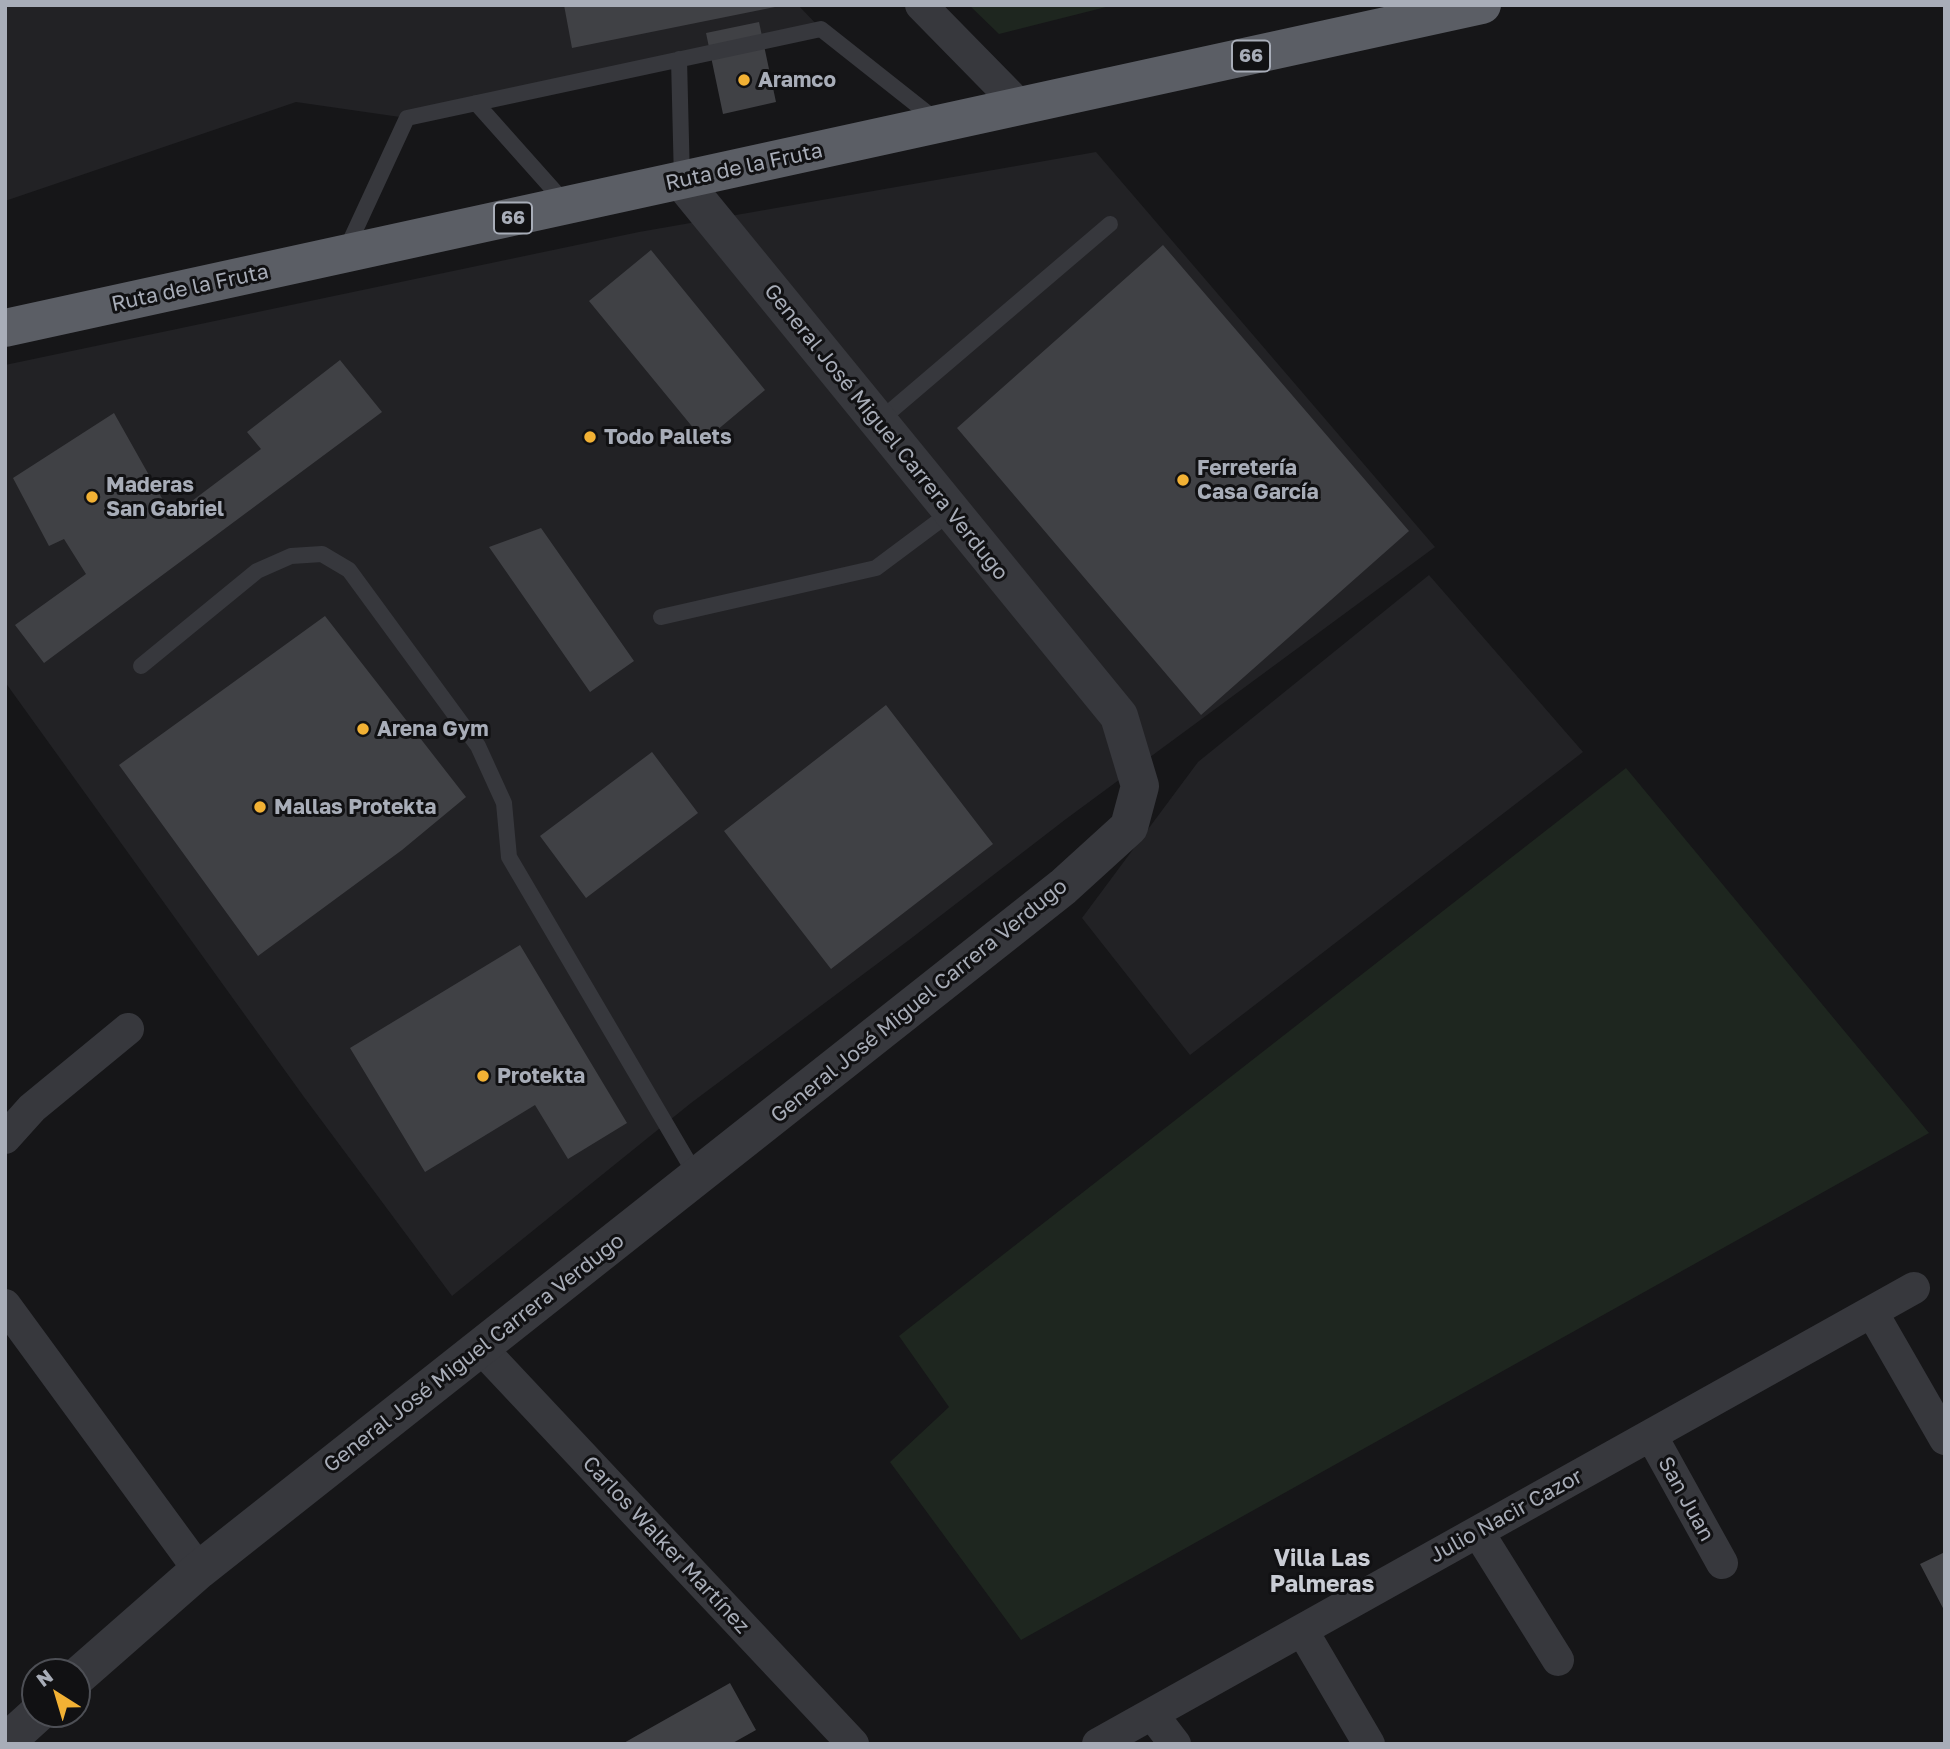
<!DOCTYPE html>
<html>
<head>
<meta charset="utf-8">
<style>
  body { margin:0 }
  #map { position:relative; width:1950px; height:1749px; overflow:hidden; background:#161618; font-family:"Golos Text",sans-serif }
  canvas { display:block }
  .frame { position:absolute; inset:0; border:7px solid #a8adb8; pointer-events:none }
  .north { position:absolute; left:21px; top:1658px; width:70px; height:70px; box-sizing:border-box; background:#111113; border:2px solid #4d4f55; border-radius:50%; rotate:323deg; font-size:19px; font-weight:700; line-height:28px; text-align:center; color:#a8adb8 }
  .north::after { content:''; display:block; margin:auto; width:24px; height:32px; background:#f2b134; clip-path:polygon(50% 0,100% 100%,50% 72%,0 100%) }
</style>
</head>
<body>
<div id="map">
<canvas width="1950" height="1749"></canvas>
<div class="frame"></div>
<div class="north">N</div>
</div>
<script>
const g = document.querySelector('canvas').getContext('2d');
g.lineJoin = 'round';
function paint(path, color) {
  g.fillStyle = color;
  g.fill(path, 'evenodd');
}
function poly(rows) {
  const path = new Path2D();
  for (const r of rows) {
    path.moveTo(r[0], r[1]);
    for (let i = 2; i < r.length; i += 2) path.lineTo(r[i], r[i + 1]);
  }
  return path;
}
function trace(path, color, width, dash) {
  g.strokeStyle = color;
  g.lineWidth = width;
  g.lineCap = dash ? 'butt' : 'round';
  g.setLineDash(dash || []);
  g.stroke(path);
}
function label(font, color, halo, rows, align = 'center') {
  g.font = font + ' "Golos Text",sans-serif';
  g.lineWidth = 6;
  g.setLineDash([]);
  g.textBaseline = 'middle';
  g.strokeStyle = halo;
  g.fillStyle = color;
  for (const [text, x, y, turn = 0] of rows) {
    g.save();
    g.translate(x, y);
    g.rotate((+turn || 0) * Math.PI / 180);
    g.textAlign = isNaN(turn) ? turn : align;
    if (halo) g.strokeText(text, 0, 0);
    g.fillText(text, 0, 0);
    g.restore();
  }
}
paint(poly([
  [5,5,798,5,821,29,407,118,296,102,5,201],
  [1096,152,1435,547,1066,819,909,940,691,1103,452,1296,304,1097,5,682,5,365,639,232],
  [1429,575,1583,752,1190,1055,1082,918,1198,762]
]), '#222225');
paint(poly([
  [969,5,1114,5,999,34],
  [1626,768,1929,1133,1021,1640,890,1462,949,1407,899,1336]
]), '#1e261f');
paint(poly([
  [564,5,780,5,780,6,572,48],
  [759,22,776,102,723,114,706,33],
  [1163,245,1409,531,1201,715,957,428],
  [651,250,765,390,704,441,589,301],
  [340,360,382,412,44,663,15,625,86,574,64,539,49,546,13,478,114,413,172,516,261,449,247,432],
  [541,528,634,661,590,692,489,547],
  [325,616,466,797,402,850,258,956,119,765],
  [886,705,993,844,831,969,724,831],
  [652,752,698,813,586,898,540,836],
  [520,945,627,1123,568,1159,535,1105,425,1172,350,1048],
  [1945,1552,1945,1612,1920,1564],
  [730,1683,756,1730,731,1744,622,1744]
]), '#404145');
trace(poly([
  [679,59,682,181],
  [476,103,566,204],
  [346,250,407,118,821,29,936,120],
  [879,421,1110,224],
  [661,617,876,568,951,512],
  [141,666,257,571,291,556,322,554,349,570,478,746,504,803,509,857,697,1177]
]), '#37383d', 16);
trace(poly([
  [921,5,1020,106],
  [5,1138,32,1108,128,1029],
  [5,1305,199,1570],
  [1872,1312,1945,1439],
  [480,1347,853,1744],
  [1651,1435,1722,1563],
  [1478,1532,1558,1660],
  [1302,1630,1369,1744],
  [1152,1714,1175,1744],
  [1098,1744,1914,1288]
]), '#37383d', 32);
trace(poly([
  [77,1677,199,1570,1063,887,1129,827,1140,786,1119,716,682,181],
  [5,1743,37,1714]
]), '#37383d', 38);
trace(poly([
  [5,328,1482,5]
]), '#5b5e65', 38);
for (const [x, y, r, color] of [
  [744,80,7,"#f2b134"],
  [590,437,7,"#f2b134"],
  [1183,480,7,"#f2b134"],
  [92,497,7,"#f2b134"],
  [363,729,7,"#f2b134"],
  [260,807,7,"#f2b134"],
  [483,1076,7,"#f2b134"]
]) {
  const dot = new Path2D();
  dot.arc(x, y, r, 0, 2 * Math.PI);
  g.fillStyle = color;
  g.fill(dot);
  trace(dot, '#111113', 2.5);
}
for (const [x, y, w] of [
  [1251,56,38],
  [513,218,38]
]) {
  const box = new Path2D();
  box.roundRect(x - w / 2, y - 15.5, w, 31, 5);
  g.fillStyle = '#111113';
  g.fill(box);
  trace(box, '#a8adb8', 2);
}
label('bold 19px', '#a8adb8', null, [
  ["66",1251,56],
  ["66",513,218]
]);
label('bold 21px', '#a8adb8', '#111113', [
  ["Aramco",758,80],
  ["Todo Pallets",604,437],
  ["Ferretería",1197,468],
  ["Casa García",1197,492],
  ["Maderas",106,485],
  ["San Gabriel",106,509],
  ["Arena Gym",377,729],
  ["Mallas Protekta",274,807],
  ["Protekta",497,1076]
], 'left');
label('21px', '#a8adb8', '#111113', [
  ["Ruta de la Fruta",744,167,-12],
  ["Ruta de la Fruta",190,288,-12],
  ["General José Miguel Carrera Verdugo",886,432,51],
  ["General José Miguel Carrera Verdugo",919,1001,-39],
  ["General José Miguel Carrera Verdugo",474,1353,-38],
  ["San Juan",1686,1499,61],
  ["Julio Nacir Cazor",1506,1516,-29],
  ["Carlos Walker Martínez",666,1545,47]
]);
label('bold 23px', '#c9ccd4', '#111113', [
  ["Villa Las",1322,1559],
  ["Palmeras",1322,1585]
]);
</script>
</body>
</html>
